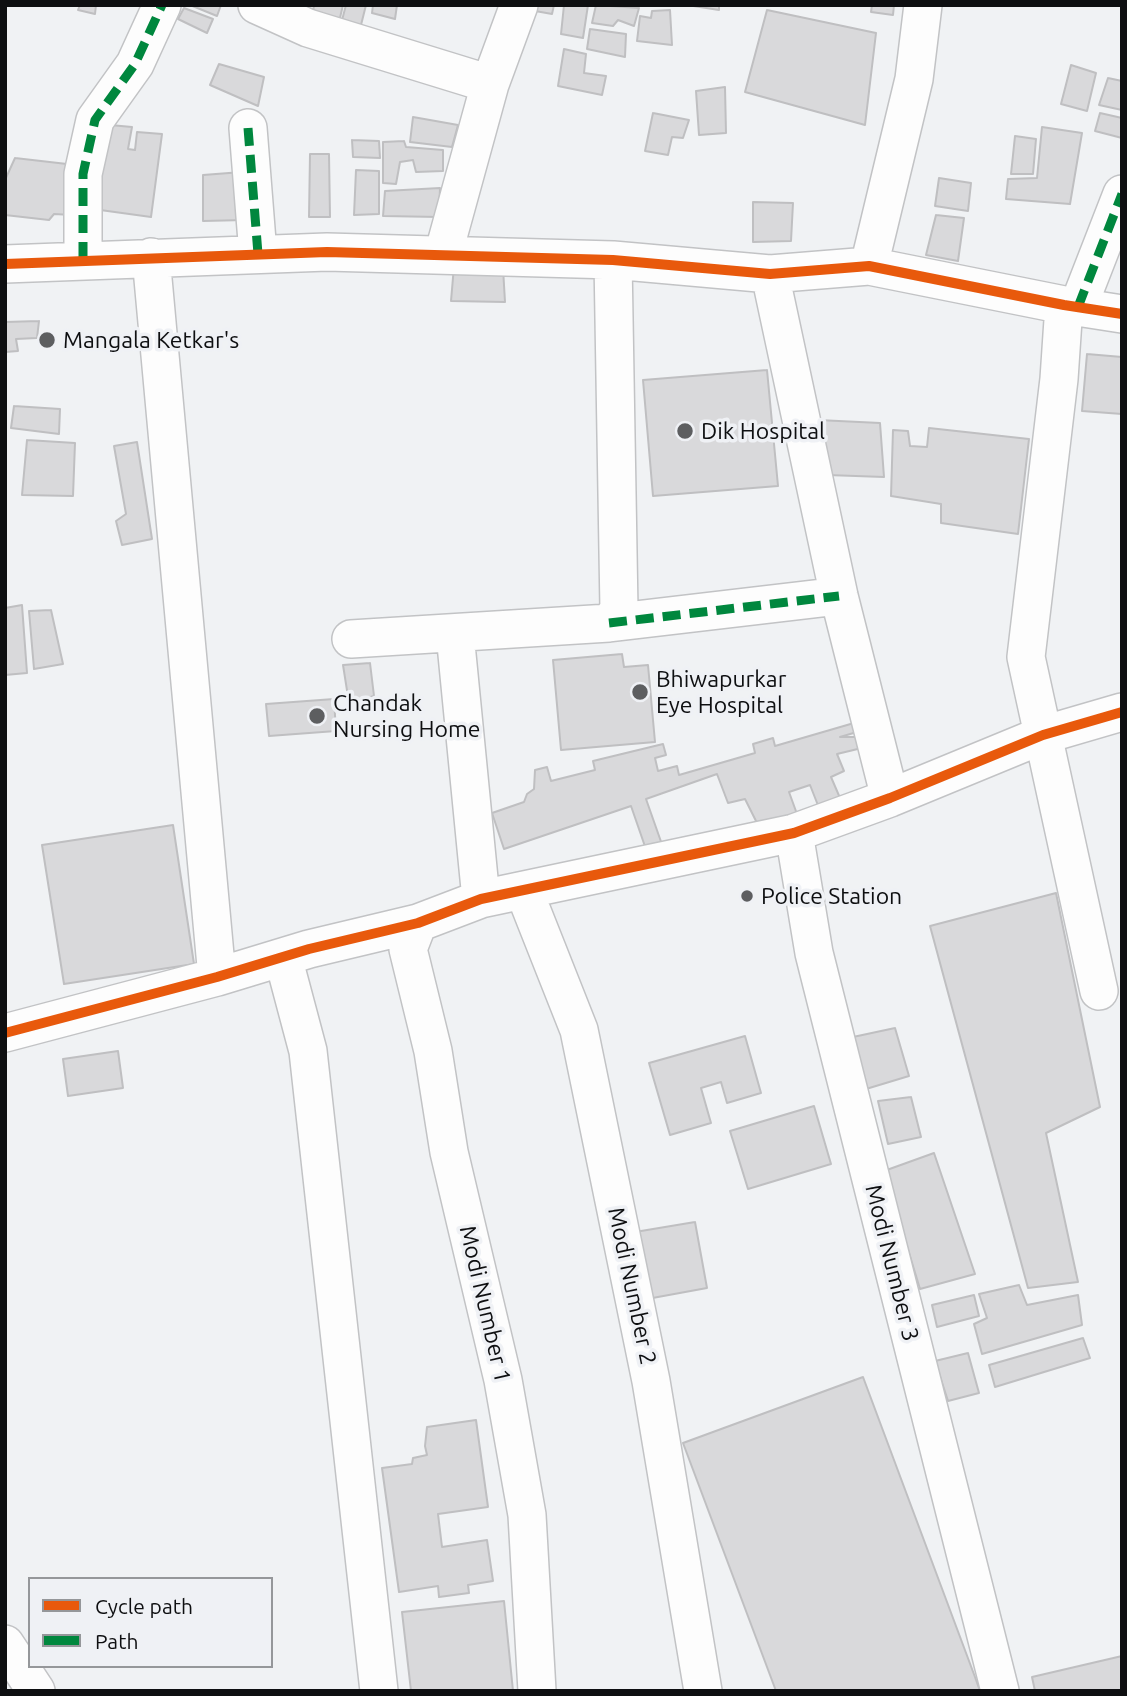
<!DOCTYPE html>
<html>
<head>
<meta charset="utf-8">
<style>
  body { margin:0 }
  #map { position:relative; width:1127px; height:1696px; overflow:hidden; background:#f0f2f4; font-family:Ubuntu,sans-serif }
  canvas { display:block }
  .frame { position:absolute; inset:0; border:7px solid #0e0f11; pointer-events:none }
  .legend { position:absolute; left:28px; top:1577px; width:245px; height:91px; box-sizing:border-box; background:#eff1f5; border:2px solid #95979a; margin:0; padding:9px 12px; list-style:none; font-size:21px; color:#0e0f11 }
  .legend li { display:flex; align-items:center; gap:14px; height:35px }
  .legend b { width:35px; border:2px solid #95979a }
</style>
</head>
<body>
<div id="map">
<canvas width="1127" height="1696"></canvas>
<div class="frame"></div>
<ul class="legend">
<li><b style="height:9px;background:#e8590c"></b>Cycle path</li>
<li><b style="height:9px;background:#00873e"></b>Path</li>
</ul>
</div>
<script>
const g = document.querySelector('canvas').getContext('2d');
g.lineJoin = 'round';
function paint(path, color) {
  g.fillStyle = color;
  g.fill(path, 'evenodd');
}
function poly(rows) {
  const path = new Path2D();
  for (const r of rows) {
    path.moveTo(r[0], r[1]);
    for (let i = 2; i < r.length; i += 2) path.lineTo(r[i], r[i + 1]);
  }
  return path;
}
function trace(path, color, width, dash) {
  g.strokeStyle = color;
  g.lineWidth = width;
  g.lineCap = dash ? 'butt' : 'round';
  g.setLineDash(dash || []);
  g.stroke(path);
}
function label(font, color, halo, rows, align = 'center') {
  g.font = font + ' Ubuntu,sans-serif';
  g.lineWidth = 7;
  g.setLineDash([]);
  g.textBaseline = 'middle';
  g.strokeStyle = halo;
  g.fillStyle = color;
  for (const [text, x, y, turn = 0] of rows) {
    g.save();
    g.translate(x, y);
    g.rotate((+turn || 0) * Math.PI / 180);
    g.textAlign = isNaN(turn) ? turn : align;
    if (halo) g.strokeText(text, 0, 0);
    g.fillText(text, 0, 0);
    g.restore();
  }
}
const building = poly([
  [80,5,96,5,95,14,78,10,80,5],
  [190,5,221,5,217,16,190,5],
  [314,5,343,5,339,22,312,20,314,5],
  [346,5,366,5,360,29,341,24,346,5],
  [373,5,397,5,395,19,372,13,373,5],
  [526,5,554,5,552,14,524,9,526,5],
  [564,5,588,5,583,38,561,34,564,5],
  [596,5,639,8,634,26,618,20,613,26,592,23,596,5],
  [687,5,719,5,719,10,687,5],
  [872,5,894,5,893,15,871,12,872,5],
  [184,8,213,19,207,33,178,19,184,8],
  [670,10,672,45,637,41,640,16,651,18,652,11,670,10],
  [767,10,876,33,865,125,745,92,767,10],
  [590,29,626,34,625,57,587,49,590,29],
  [564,49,586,54,584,73,606,76,602,95,558,86,564,49],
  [219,64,264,77,258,106,210,85,219,64],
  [1071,65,1096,73,1087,111,1061,104,1071,65],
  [1108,78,1122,81,1122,110,1099,105,1108,78],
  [725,87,726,133,699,135,696,91,725,87],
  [653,113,689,120,683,138,672,137,668,155,645,151,653,113],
  [1100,113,1122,118,1122,138,1095,131,1100,113],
  [413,117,458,125,452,147,410,142,413,117],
  [110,125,132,127,128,149,135,150,137,132,162,134,151,217,93,209,110,125],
  [1042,127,1082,133,1070,204,1006,199,1008,179,1037,178,1042,127],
  [1015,136,1036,139,1033,174,1011,174,1015,136],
  [352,140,379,141,380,158,353,157,352,140],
  [404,141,406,147,443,150,443,171,416,172,413,160,400,162,396,184,383,183,383,142,404,141],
  [310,154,329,154,330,217,309,217,310,154],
  [15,158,67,164,72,215,54,214,49,220,5,215,5,180,15,158],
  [356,170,379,171,379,214,354,215,356,170],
  [242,172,245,220,203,221,203,175,242,172],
  [939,178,971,183,968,211,935,206,939,178],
  [440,188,439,217,383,216,385,191,440,188],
  [753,202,793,203,791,241,753,242,753,202],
  [936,215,964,218,958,261,926,255,936,215],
  [454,266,503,268,505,302,451,301,454,266],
  [39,321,37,338,16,339,18,351,5,352,5,322,39,321],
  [1087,354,1122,357,1122,414,1082,411,1087,354],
  [767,370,778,486,653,496,643,380,767,370],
  [14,406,60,409,59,434,11,428,14,406],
  [818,420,880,423,884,477,827,475,818,420],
  [929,428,1029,439,1018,534,941,523,941,504,891,496,893,430,908,431,910,446,927,447,929,428],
  [27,440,75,443,73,496,22,495,27,440],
  [137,442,152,539,122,545,116,521,126,514,114,446,137,442],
  [22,605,27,673,5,675,5,608,22,605],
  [51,610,63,664,34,669,29,611,51,610],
  [622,654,624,667,648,665,655,742,561,750,553,660,622,654],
  [370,663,374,696,349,703,343,665,370,663],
  [334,699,336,731,269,736,266,704,334,699],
  [854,723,857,732,840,737,862,737,866,747,837,754,844,771,831,777,843,805,821,813,810,785,789,792,797,814,760,829,745,799,728,803,717,774,646,799,665,853,649,858,631,806,504,849,492,813,524,802,527,794,534,789,535,770,547,767,551,781,595,770,593,761,663,744,666,755,655,758,658,771,677,766,679,775,755,753,753,744,773,738,775,746,854,723],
  [173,825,194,964,64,984,42,845,173,825],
  [1056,893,1100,1107,1046,1133,1078,1282,1028,1288,930,926,1056,893],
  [895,1028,909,1076,866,1089,853,1037,895,1028],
  [745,1036,761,1093,727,1103,721,1082,701,1088,711,1123,670,1135,649,1063,745,1036],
  [118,1051,123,1088,68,1096,63,1059,118,1051],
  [911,1097,921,1137,888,1144,878,1101,911,1097],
  [814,1106,831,1164,748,1189,730,1131,814,1106],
  [934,1153,975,1274,920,1289,884,1171,934,1153],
  [695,1222,707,1288,647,1299,635,1232,695,1222],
  [1019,1285,1027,1305,1078,1295,1082,1325,982,1354,974,1324,987,1318,979,1294,1019,1285],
  [974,1295,979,1316,937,1327,932,1305,974,1295],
  [1083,1338,1090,1358,995,1387,989,1365,1083,1338],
  [968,1353,979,1393,948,1401,935,1361,968,1353],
  [863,1377,975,1677,980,1691,776,1691,683,1443,863,1377],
  [476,1420,488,1507,438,1514,442,1547,487,1540,493,1581,468,1585,469,1593,439,1597,438,1586,399,1592,382,1468,412,1464,413,1458,427,1455,425,1446,427,1427,476,1420],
  [504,1601,513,1691,411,1691,402,1612,504,1601],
  [1122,1656,1122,1691,1035,1691,1032,1677,1122,1656]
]);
paint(building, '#d9d9db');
trace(building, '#bfbfc1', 2);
const minor = poly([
  [257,5,308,28,490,84],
  [248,128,258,254],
  [443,255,490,84,519,5],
  [151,257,217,977],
  [83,260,83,174,95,120,135,64,162,5],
  [5,264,327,252,613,260,770,274,869,266,1064,305,1122,314],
  [869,266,914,79,923,5],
  [770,274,839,596,890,798],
  [1064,305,1059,379,1026,657,1099,991],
  [1078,307,1122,194],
  [609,623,839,596],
  [455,634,481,899],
  [351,639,609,623,619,610,613,260],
  [794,833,814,953,1000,1691],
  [524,891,579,1030,651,1381,703,1691],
  [418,923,408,949,433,1051,449,1152,503,1380,527,1515,537,1691],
  [283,957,308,1051,379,1691],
  [5,1033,217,977,309,949,418,923,481,899,794,833,890,798,1043,735,1122,712],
  [5,1644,36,1691]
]);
trace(minor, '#c2c3c5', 40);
trace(minor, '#fdfdfd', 37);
trace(poly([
  [248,128,258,254],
  [83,260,83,174,95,120,135,64,162,5],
  [1078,307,1122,194],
  [609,623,839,596]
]), '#00873e', 9, [18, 9]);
trace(poly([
  [5,264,327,252,613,260,770,274,869,266,1064,305,1122,314],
  [5,1033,217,977,309,949,418,923,481,899,794,833,890,798,1043,735,1122,712]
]), '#e8590c', 10);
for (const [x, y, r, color] of [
  [47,340,9,"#5d5e60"],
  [685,431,9,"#5d5e60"],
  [640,692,9,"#5d5e60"],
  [317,716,9,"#5d5e60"],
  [747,896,7,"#5d5e60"]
]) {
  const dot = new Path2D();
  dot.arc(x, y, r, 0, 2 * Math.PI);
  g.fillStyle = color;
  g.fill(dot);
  trace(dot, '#eff1f5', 2.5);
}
label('23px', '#0e0f11', '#eff1f5', [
  ["Mangala Ketkar's",63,340],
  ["Dik Hospital",701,431],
  ["Bhiwapurkar",656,679],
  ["Eye Hospital",656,705],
  ["Chandak",333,703],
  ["Nursing Home",333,729],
  ["Police Station",761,896]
], 'left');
label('23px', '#0e0f11', '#eff1f5', [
  ["Modi Number 3",892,1263,76],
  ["Modi Number 2",632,1286,78],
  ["Modi Number 1",485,1304,77]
]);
</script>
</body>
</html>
